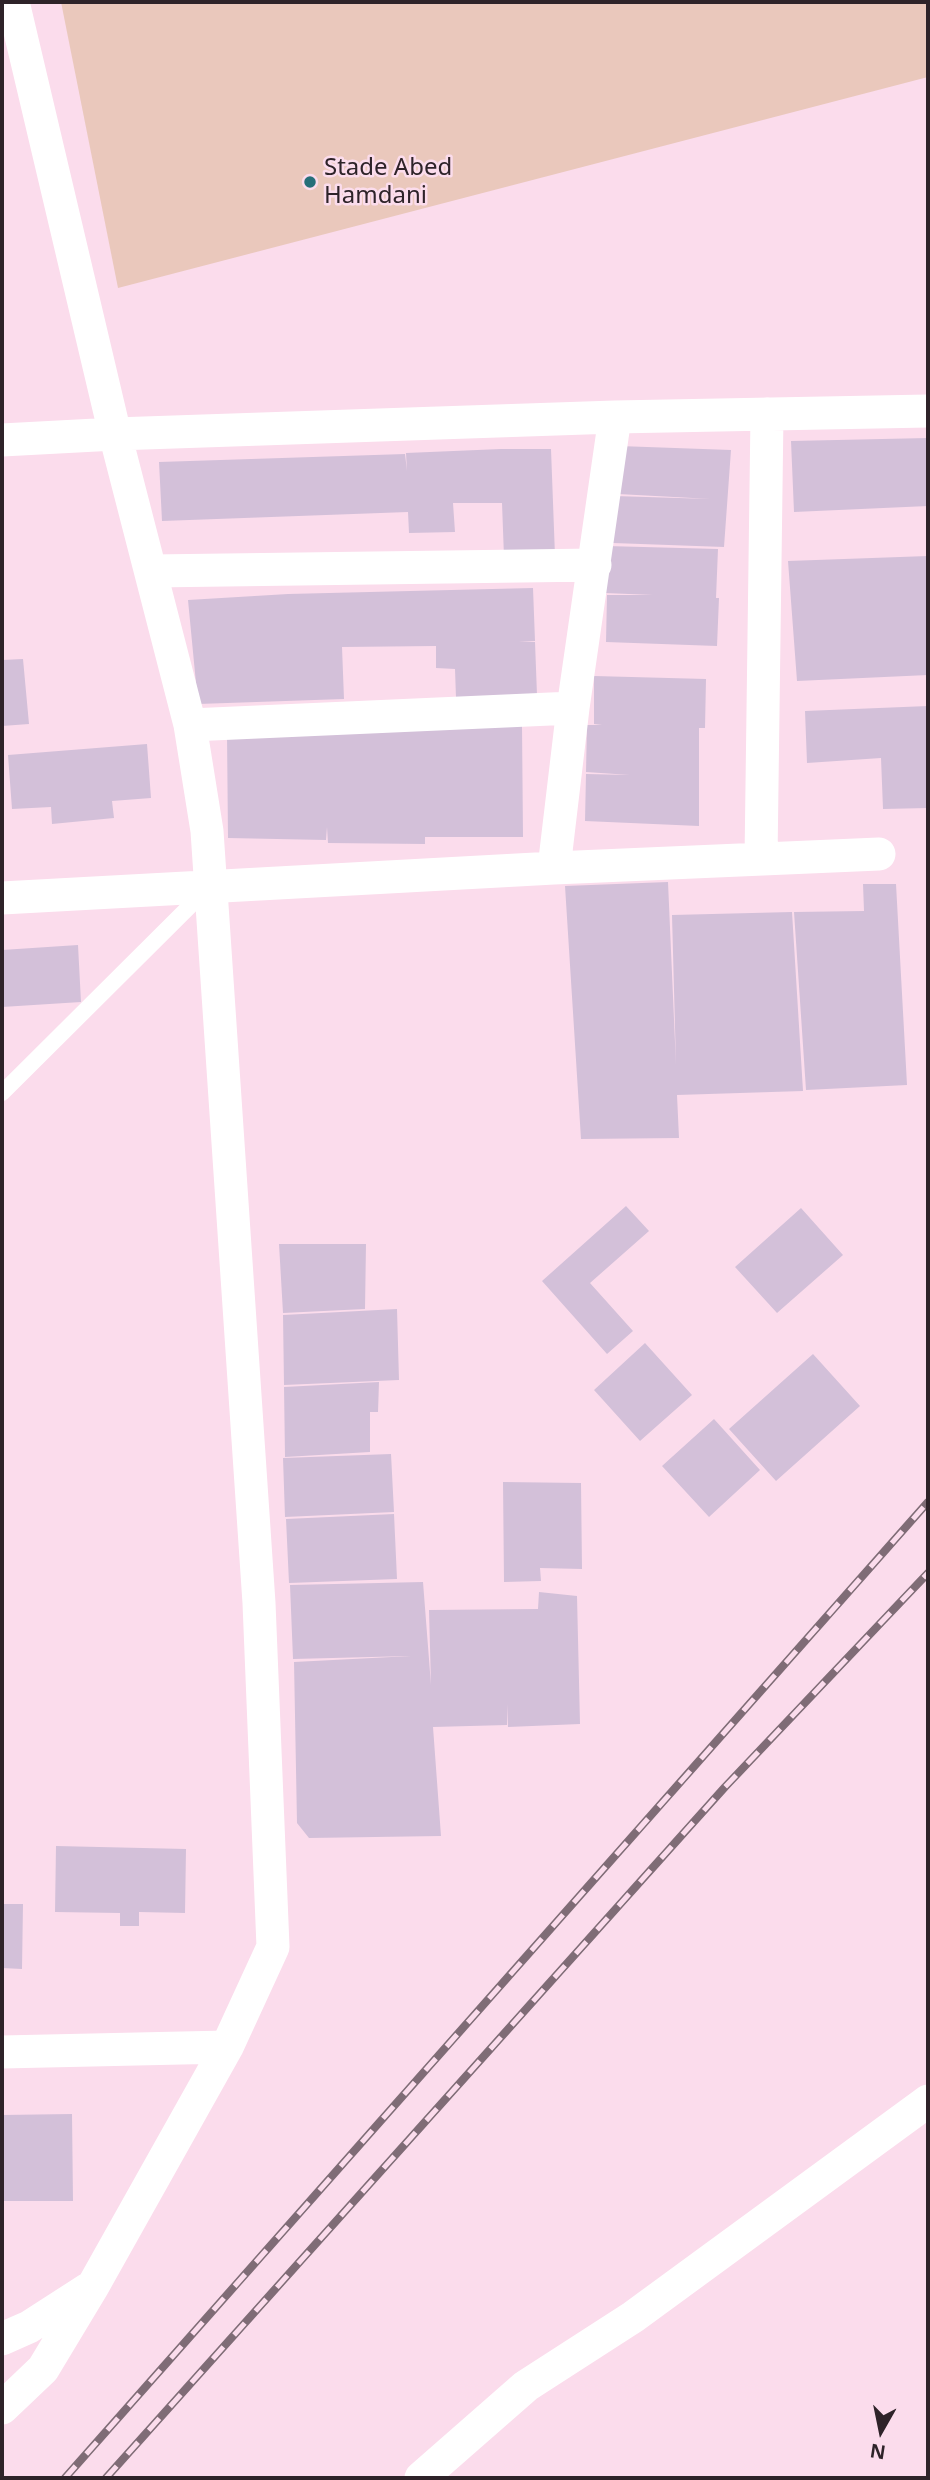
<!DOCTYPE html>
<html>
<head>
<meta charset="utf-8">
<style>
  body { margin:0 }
  #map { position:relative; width:930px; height:2480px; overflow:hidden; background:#fbdcec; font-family:"Noto Sans",sans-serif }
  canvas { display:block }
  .frame { position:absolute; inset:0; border:4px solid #2e2329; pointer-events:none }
  .north { position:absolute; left:846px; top:2396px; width:70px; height:70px; -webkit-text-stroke:5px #fbdcec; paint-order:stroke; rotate:189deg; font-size:19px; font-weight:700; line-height:28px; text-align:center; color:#2e2329 }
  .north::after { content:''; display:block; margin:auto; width:24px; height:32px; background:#2e2329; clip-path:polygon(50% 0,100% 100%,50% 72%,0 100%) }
</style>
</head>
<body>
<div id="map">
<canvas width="930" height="2480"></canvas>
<div class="frame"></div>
<div class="north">N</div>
</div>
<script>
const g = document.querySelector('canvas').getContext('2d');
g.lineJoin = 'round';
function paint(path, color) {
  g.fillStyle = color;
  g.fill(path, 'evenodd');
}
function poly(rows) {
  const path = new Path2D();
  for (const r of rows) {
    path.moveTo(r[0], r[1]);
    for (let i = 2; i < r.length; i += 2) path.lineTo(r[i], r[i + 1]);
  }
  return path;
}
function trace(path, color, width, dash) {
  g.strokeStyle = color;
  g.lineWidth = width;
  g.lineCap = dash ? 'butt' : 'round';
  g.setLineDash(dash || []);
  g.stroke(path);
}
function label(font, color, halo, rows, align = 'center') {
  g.font = font + ' "Noto Sans",sans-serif';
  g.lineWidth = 5;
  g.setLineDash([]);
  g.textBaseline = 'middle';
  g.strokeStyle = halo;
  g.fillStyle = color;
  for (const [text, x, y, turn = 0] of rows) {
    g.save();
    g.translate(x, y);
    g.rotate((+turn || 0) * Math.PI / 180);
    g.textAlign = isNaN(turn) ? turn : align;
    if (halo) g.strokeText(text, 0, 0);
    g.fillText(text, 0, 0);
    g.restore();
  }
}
paint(poly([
  [61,2,928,2,928,77,118,288]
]), '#eac8bc');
paint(poly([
  [928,438,928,506,794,512,791,441],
  [619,446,731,450,724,547,613,543,614,496,711,499,618,494],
  [501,449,551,449,555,556,504,557,502,503,453,503,455,532,409,533,408,512,162,521,159,462,405,454,407,471,406,453],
  [606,546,718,549,716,598,719,598,717,646,606,642,607,595,653,595,605,593],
  [928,556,928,675,797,681,788,561],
  [533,588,535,641,519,642,535,642,537,695,456,698,455,669,436,668,436,646,342,647,344,699,198,704,188,600,288,594],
  [23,659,29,724,2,726,2,660],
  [594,676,706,679,705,728,699,728,699,826,585,821,586,774,630,775,586,772,587,725,602,725,594,724],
  [928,706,928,808,883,809,881,758,807,763,805,711],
  [522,726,523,837,425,837,425,844,328,843,327,827,326,840,228,838,227,734],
  [147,744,151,798,112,801,114,818,52,824,51,807,12,809,8,755],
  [668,882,676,1065,672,915,792,912,803,1091,677,1095,679,1138,581,1139,565,886],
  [863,884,896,884,907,1085,806,1090,794,912,864,911],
  [78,945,81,1002,2,1007,2,950],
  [626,1206,649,1231,590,1283,633,1331,607,1354,542,1281],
  [801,1208,843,1255,777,1313,735,1267],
  [279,1244,366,1244,365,1309,283,1313],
  [397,1309,399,1380,284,1385,283,1315],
  [645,1343,692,1395,640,1441,594,1390],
  [813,1354,860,1406,776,1481,729,1429],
  [379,1382,378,1412,370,1412,370,1452,285,1457,284,1387],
  [714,1419,760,1470,709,1517,662,1466],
  [391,1454,394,1512,285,1517,283,1458],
  [503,1482,581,1483,582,1569,540,1568,541,1581,504,1582],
  [394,1514,397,1579,289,1583,286,1519],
  [423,1582,431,1685,429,1610,538,1609,539,1592,577,1596,580,1724,508,1727,507,1704,507,1725,433,1727,441,1836,309,1838,297,1823,294,1662,411,1656,293,1659,290,1585],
  [56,1846,186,1849,185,1913,139,1912,139,1926,120,1926,120,1913,55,1912],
  [2,1904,23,1904,22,1969,2,1968],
  [72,2114,73,2201,2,2201,2,2115]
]), '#d3c0d9');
trace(poly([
  [2,1093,206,890]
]), '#fff', 16);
trace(poly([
  [2,440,115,434,615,417,928,411],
  [152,571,595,565],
  [190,725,573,708],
  [761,859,767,414],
  [554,868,879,854],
  [2,898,554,868,573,708,615,417],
  [2,2052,227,2047,273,1947,259,1603,207,831,190,725,115,434,13,2],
  [2,2339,29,2327,88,2289],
  [2,2408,43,2369,93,2286,227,2047],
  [421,2478,526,2386,633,2317,928,2101]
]), '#fff', 33);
const rail = poly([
  [65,2478,928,1502],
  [106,2478,725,1787,928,1573]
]);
trace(rail, '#7f6c76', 8);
trace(rail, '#fbdcec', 5, [16]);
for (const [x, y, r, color] of [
  [310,182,7,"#266f79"]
]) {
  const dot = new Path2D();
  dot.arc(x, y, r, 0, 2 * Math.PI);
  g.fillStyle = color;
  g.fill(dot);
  trace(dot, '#fbdcec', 2.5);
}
label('24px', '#2e2329', '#fbdcec', [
  ["Stade Abed",324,168],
  ["Hamdani",324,196]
], 'left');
</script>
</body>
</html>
